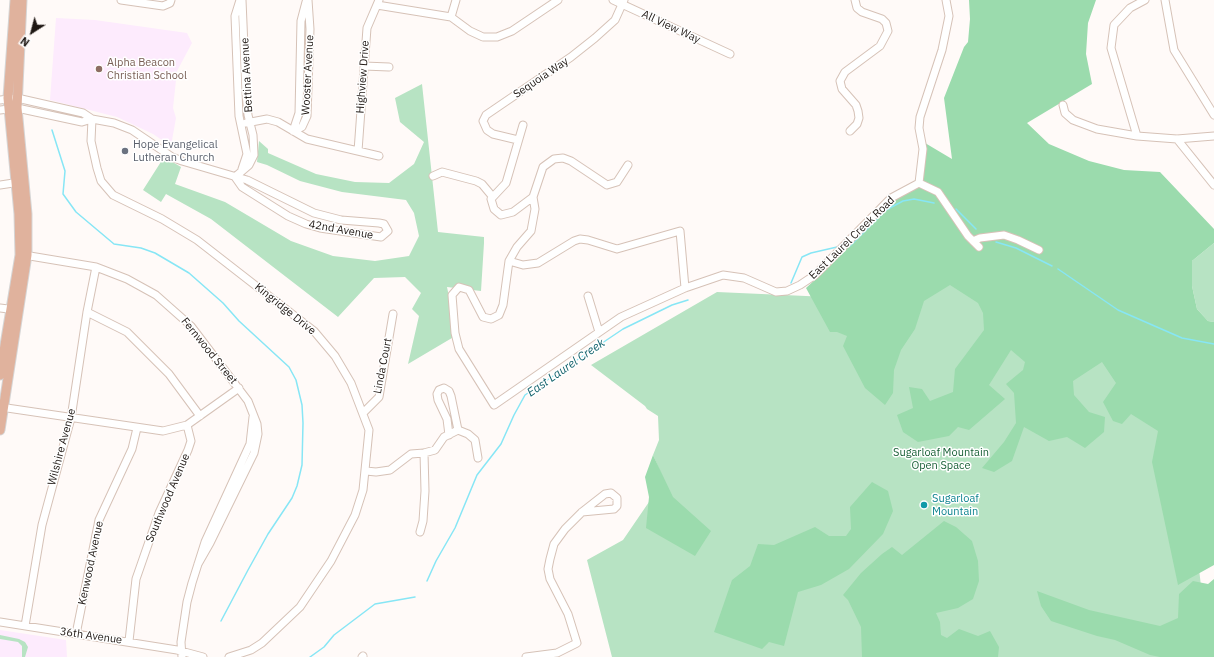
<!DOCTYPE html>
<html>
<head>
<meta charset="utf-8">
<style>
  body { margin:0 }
  #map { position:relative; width:1214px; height:657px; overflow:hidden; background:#fffaf8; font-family:"IBM Plex Sans",sans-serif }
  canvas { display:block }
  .north { position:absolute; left:12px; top:12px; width:40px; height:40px; -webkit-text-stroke:3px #fff; paint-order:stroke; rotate:216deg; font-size:11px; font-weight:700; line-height:16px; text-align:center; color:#1e1713 }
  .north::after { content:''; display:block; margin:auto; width:14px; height:18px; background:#1e1713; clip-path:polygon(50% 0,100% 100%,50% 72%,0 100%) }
</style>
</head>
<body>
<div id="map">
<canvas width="1214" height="657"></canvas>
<div class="north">N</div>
</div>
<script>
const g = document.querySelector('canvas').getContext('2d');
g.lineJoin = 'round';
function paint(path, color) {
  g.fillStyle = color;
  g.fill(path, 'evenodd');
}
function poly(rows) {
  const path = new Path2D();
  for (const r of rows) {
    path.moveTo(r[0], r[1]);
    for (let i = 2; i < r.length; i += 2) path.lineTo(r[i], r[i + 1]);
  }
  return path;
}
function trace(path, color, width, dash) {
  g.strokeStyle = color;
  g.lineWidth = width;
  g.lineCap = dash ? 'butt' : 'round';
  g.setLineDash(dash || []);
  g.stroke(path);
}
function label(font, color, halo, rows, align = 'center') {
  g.font = font + ' "IBM Plex Sans",sans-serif';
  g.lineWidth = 3;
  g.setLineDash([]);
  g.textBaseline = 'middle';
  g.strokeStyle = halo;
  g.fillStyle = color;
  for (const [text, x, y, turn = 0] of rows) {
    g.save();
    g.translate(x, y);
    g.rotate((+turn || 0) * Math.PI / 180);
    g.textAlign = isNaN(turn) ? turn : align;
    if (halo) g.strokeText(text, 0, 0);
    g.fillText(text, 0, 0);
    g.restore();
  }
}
paint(poly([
  [56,18,95,20,187,33,192,43,177,71,173,108,176,118,171,146,153,134,117,117,50,100],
  [0,630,66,640,67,657,0,657]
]), '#fdebfd');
paint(poly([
  [422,84,438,232,484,237,484,243,481,291,447,287,457,335,408,364,419,316,412,309,421,293,405,277,374,278,338,317,211,219,166,194,161,202,143,190,164,157,181,167,175,184,225,202,291,241,333,256,375,261,409,256,419,236,414,213,406,200,342,192,300,181,267,165,257,162,259,141,268,149,268,153,316,174,355,182,389,183,414,164,424,142,400,122,395,98],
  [938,217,1129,350,1191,500,1201,586,1214,657,612,657,587,560,623,540,664,480,653,455,659,440,658,416,647,409,645,406,591,365,717,292,828,297],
  [1214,243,1214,322,1208,321,1197,309,1192,286,1192,261],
  [0,635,19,639,25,642,28,647,25,657,22,657,22,646,18,642,0,639]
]), '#b7e3c3');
paint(poly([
  [969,0,1096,0,1088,23,1086,54,1092,84,1027,123,1049,144,1089,161,1124,170,1160,172,1214,229,1214,243,1192,261,1192,286,1197,309,1208,321,1214,322,1214,565,1178,585,1152,462,1158,431,1131,414,1122,424,1113,421,1103,402,1116,383,1102,362,1073,381,1074,395,1089,412,1105,417,1104,432,1085,448,1067,437,1049,441,1024,427,1012,461,994,472,982,468,1004,442,1016,423,1014,393,1006,384,1023,370,1025,362,1011,350,989,385,1005,399,969,430,958,427,949,436,918,442,903,432,897,415,913,408,909,387,922,389,930,401,953,392,955,369,984,330,983,313,978,303,950,285,924,301,915,329,901,350,894,370,893,393,885,405,865,388,843,346,847,336,837,332,830,332,806,288,830,266,890,197,917,181,920,140,952,159,944,98,964,47,968,42,970,19],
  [653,455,673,497,711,531,695,556,646,528,649,497,645,477],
  [872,482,888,491,893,511,883,534,849,569,821,585,798,592,784,646,769,642,762,649,714,632,732,580,750,566,758,544,774,545,815,527,829,536,846,536,851,529,850,507],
  [944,521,956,527,972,541,978,561,979,581,973,599,958,608,936,613,940,622,941,635,947,638,959,629,978,636,990,631,999,647,998,657,862,657,861,627,848,600,843,595,861,573,882,554,892,547,902,555],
  [1214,579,1214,657,1160,657,1150,655,1115,640,1097,636,1051,621,1041,606,1037,591,1089,610,1160,626,1178,618,1179,594,1193,581,1208,584]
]), '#9bdbad');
trace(poly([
  [52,130,65,171,63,194,76,212,114,244,141,248,155,253,189,273,223,303,239,321,289,367,296,380,302,405,303,423,302,465,297,486,292,498,268,534,248,570,221,621],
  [956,209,976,229],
  [996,242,1016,248,1052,266],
  [850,246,886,210,903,201,914,199,934,203],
  [1058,269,1118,310,1182,338,1214,344],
  [791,283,802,257,811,253,837,247],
  [427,581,436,561,455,528,477,475,501,444,514,415,525,395,623,329,672,305,688,300],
  [310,657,324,647,334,635,375,604,415,597]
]), '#87e6f5', 1.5);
const minor = poly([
  [121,0,163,6,170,3,171,0],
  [240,0,235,16,239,116,247,154,242,169],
  [613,0,730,54],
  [1165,0,1174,50,1214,115],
  [377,5,451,17,470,31,483,37,497,37,512,31,558,0],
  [451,17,456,0],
  [364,66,389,67],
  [0,100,17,98,83,113,92,119],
  [1063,105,1065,113,1073,120,1097,129,1137,136,1177,139,1214,136],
  [0,110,17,108,82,122,92,119,114,123,132,130,172,157,182,161,247,180,314,213,341,220,379,223,384,224,388,231,381,237,320,228,306,224,288,216,242,187,235,177],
  [92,119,91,141,97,168,101,181,113,195,162,219,197,240,314,331,335,356,351,383,369,430,363,490,355,515,331,561,300,607,262,643,251,650,229,657],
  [246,123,267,119,278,122,307,139,379,156],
  [523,125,506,183,491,199,494,209,501,215,513,212,533,197,535,209,531,231,517,247,509,261,503,305,499,315,491,319,483,317,469,290,459,287,452,295,455,333,459,349,494,405,621,317,685,288,723,275,744,278,776,292,787,291,800,285,815,275,891,198,919,183],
  [293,131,302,127,307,116,310,29,308,0],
  [293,131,299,113,301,21,306,2],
  [850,131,857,124,859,118,858,111,856,105,842,89,840,81,845,72,880,46,888,31,886,23,882,19,862,12,857,8,855,0],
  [1137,136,1111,48,1114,25,1130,8,1145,0],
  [1177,139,1214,185],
  [518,140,493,134,487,130,483,121,486,115,571,57,595,38,615,20,624,0],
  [358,151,367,28,379,0],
  [433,176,442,172,476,181,482,184,492,196],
  [235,177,249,165,254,155,253,135,248,115,246,94,242,0],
  [919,183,923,149,919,128,920,117,942,50,949,16,946,0],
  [919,183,938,192,968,236,979,247],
  [0,185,20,182],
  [533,197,543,167,554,159,563,158,571,161,607,185,617,182,628,165],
  [973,241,980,238,1004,235,1018,240,1039,250],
  [24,255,96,267,127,279,156,295,191,326,248,401,257,424,258,434,254,453,210,543,198,564],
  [509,261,523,265,538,263,574,241,580,239,588,240,617,249,680,231,685,288],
  [588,296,599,332],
  [0,308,16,310],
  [87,312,127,332,169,374,200,416],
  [0,407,163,431,187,425,239,388],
  [363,413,379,397,393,314],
  [449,435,447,419,438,400,437,394,439,390,444,388,449,391,451,396,458,430],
  [366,471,376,472,390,470,411,454,424,453,435,450,444,437,458,430,468,434,475,440,478,458],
  [420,532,423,521,425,491,424,453],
  [0,622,177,650,203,657],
  [25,626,42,525,71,418,87,312,96,267],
  [76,634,99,520,132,449,137,428],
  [129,641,136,579,159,513,188,450,191,441,187,425],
  [182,657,181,642,187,602,192,583,205,542,250,444,253,417],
  [362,657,363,656],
  [526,657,557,653,577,643,568,614,550,579,548,569,550,559,554,544,565,529,582,512,605,494,611,493,617,498,617,506,614,509,582,512]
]);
const major = poly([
  [0,375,20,255,19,214,8,98,15,0],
  [0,430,27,255,27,214,17,108,22,0]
]);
trace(minor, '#d6c2b7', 9);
trace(major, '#d6d5d5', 11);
trace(minor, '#fff', 7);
trace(major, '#e0b29d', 9);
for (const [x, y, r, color] of [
  [99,69,4,"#8d6e63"],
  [125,151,4,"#6b7280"],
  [924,505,4,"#0f9aa8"]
]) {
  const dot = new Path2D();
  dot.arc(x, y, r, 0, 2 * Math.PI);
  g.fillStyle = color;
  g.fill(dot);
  trace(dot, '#fff', 1.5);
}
label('11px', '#1e1713', '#fff', [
  ["All View Way",671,27,25],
  ["Bettina Avenue",247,75,-93],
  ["Wooster Avenue",308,75,-87],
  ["Highview Drive",363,77,-86],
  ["Sequoia Way",541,78,-34],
  ["42nd Avenue",341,230,10],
  ["East Laurel Creek Road",852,238,-44],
  ["Kingridge Drive",285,309,39],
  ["Fernwood Street",209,351,51],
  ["Linda Court",383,366,-79],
  ["Wilshire Avenue",62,447,-75],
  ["Southwood Avenue",168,498,-67],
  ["Kenwood Avenue",91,563,-78],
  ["36th Avenue",91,636,8]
]);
label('11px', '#785e54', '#fff', [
  ["Alpha Beacon",107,63],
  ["Christian School",107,76]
], 'left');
label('11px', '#5b616d', '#fff', [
  ["Hope Evangelical",133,145],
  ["Lutheran Church",133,158]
], 'left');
label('11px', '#165e34', '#fff', [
  ["Sugarloaf Mountain",941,453],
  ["Open Space",941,466]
]);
label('11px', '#0d838f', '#fff', [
  ["Sugarloaf",932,499],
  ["Mountain",932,512]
], 'left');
label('italic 12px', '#14636d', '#fff', [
  ["East Laurel Creek",566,368,-35]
]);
</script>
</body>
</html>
